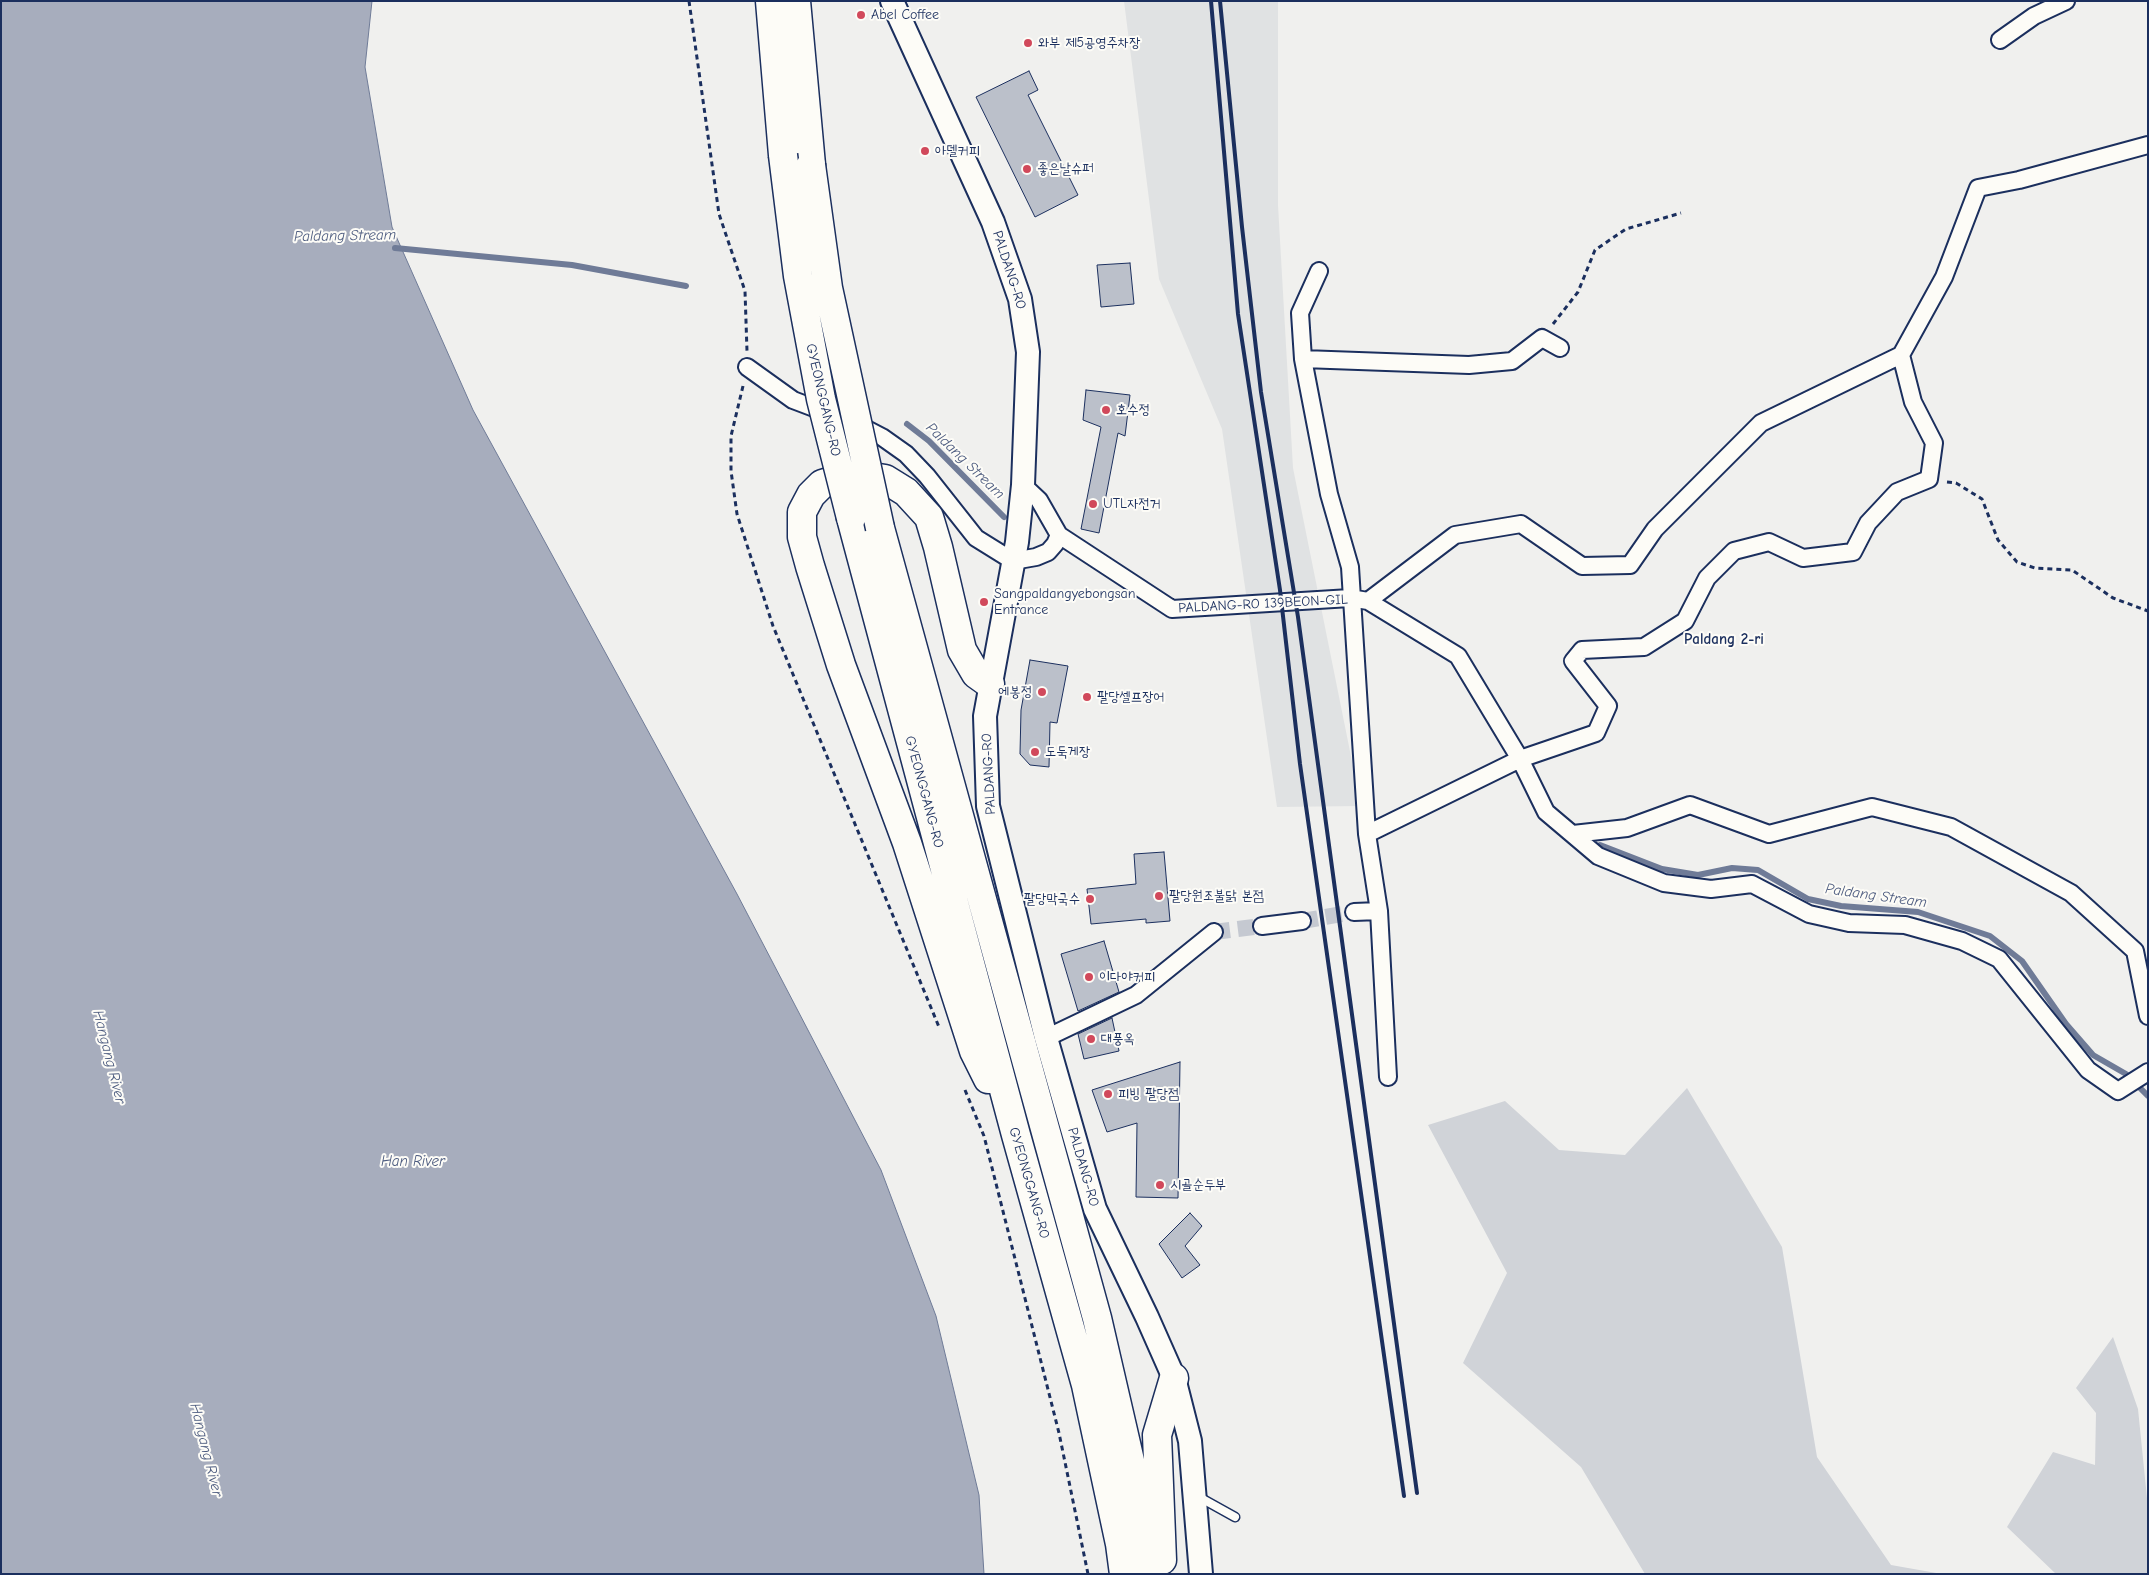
<!DOCTYPE html>
<html>
<head>
<meta charset="utf-8">
<style>
  body { margin:0 }
  #map { position:relative; width:2149px; height:1575px; overflow:hidden; background:#f0f0ee; font-family:"Comic Neue",sans-serif }
  canvas { display:block }
  .frame { position:absolute; inset:0; border:2px solid #1b2f5e; pointer-events:none }
</style>
</head>
<body>
<div id="map">
<canvas width="2149" height="1575"></canvas>
<div class="frame"></div>
</div>
<script>
const g = document.querySelector('canvas').getContext('2d');
g.lineJoin = 'round';
function paint(path, color) {
  g.fillStyle = color;
  g.fill(path, 'evenodd');
}
function poly(rows) {
  const path = new Path2D();
  for (const r of rows) {
    path.moveTo(r[0], r[1]);
    for (let i = 2; i < r.length; i += 2) path.lineTo(r[i], r[i + 1]);
  }
  return path;
}
function trace(path, color, width, dash) {
  g.strokeStyle = color;
  g.lineWidth = width;
  g.lineCap = dash ? 'butt' : 'round';
  g.setLineDash(dash || []);
  g.stroke(path);
}
function label(font, color, halo, rows, align = 'center') {
  g.font = font + ' "Comic Neue","Poor Story",sans-serif';
  g.lineWidth = 4;
  g.setLineDash([]);
  g.textBaseline = 'middle';
  g.strokeStyle = halo;
  g.fillStyle = color;
  for (const [text, x, y, turn = 0] of rows) {
    g.save();
    g.translate(x, y);
    g.rotate((+turn || 0) * Math.PI / 180);
    g.textAlign = isNaN(turn) ? turn : align;
    if (halo) g.strokeText(text, 0, 0);
    g.fillText(text, 0, 0);
    g.restore();
  }
}
paint(poly([
  [1124,1,1278,1,1278,205,1293,468,1361,806,1277,807,1222,429,1159,279]
]), '#e0e2e3');
paint(poly([
  [1687,1088,1782,1247,1817,1457,1891,1565,1942,1574,1645,1574,1581,1467,1463,1363,1507,1273,1428,1125,1505,1101,1559,1150,1625,1155],
  [2113,1337,2138,1409,2148,1508,2148,1574,2056,1574,2007,1527,2053,1452,2095,1465,2096,1413,2076,1388]
]), '#d0d3d8');
const water = poly([
  [1,1,372,1,365,67,392,227,473,410,737,894,881,1170,936,1316,979,1495,984,1574,1,1574,1,1]
]);
paint(water, '#a7adbd');
trace(water, '#6f7b97', 1);
trace(poly([
  [395,248,572,265,686,286],
  [907,424,929,441,1004,517],
  [1600,845,1662,869,1698,875,1732,868,1758,870,1808,899,1841,906,1918,912,1990,936,2022,961,2066,1024,2093,1055,2126,1074,2148,1096]
]), '#6f7b97', 6);
const building = poly([
  [1029,71,1038,90,1028,95,1078,195,1035,217,976,97,1029,71],
  [1130,263,1134,304,1101,307,1097,265,1130,263],
  [1086,390,1130,395,1125,436,1118,433,1099,533,1081,529,1101,427,1083,420,1086,390],
  [1030,660,1068,666,1057,723,1050,722,1049,767,1030,765,1020,754,1021,710,1030,660],
  [1164,852,1170,921,1146,923,1146,919,1091,924,1087,889,1136,884,1134,854,1164,852],
  [1104,941,1119,992,1078,1011,1061,954,1104,941],
  [1112,1018,1119,1051,1084,1059,1078,1034,1112,1018],
  [1180,1062,1178,1198,1136,1197,1137,1123,1107,1132,1092,1090,1180,1062],
  [1190,1213,1202,1226,1185,1246,1200,1265,1182,1278,1159,1244,1190,1213]
]);
paint(building, '#bbc0ca');
trace(building, '#1b2f5e', 1);
trace(poly([
  [1302,921,1354,912],
  [1214,932,1262,926]
]), '#c5c9d1', 16, [16, 8]);
const lane = poly([
  [1199,1497,1235,1517]
]);
const street = poly([
  [2000,40,2034,16,2066,1],
  [1319,271,1300,313,1303,359,1329,494,1350,567,1367,834,1379,911,1388,1077],
  [1901,355,1944,277,1978,188,2019,180,2148,145],
  [1303,359,1469,365,1512,361,1542,338,1560,348],
  [747,367,793,400,859,425,882,437,906,454,927,476,976,538,1013,561,1036,557,1048,552,1055,544,1059,535,1039,500,1023,485],
  [1059,535,1172,609,1350,598,1368,601,1458,656,1520,759,1546,812,1598,856,1664,883,1711,889,1752,884,1809,914,1849,923,1905,925,1962,941,1999,959,2088,1070,2118,1091,2148,1072],
  [1368,601,1455,535,1521,524,1582,566,1630,565,1655,529,1761,423,1901,355],
  [1367,834,1520,759,1596,733,1608,706,1573,661,1582,650,1644,647,1685,621,1707,578,1734,551,1769,542,1803,558,1853,552,1868,523,1897,492,1929,479,1934,443,1913,402,1901,355],
  [1573,834,1627,828,1690,805,1769,834,1872,807,1951,827,2071,893,2135,951,2148,1016],
  [1354,912,1379,911],
  [1262,926,1302,921],
  [1046,1038,1136,995,1214,932]
]);
const secondary = poly([
  [892,1,993,222,1020,299,1028,352,1023,485,1017,542,985,716,988,806,1046,1038,1095,1209,1147,1317,1174,1378,1190,1441,1201,1574]
]);
const highway = poly([
  [770,1,783,155],
  [796,1,811,165],
  [851,518,1016,1135,1086,1385,1120,1544,1124,1574],
  [880,528,1097,1318,1136,1487,1149,1574],
  [988,1079,974,1051,907,843,841,665,810,566,802,537,802,512,811,495,822,484,854,474,885,479,906,492,929,517,938,547,962,650,976,674,990,684],
  [1162,1560,1157,1435,1174,1378]
]);
trace(lane, '#1b2f5e', 11);
trace(street, '#1b2f5e', 20);
trace(secondary, '#1b2f5e', 26);
trace(highway, '#1b2f5e', 31);
trace(poly([
  [689,1,719,214,745,291,747,351],
  [1553,324,1578,292,1595,250,1626,229,1681,213],
  [743,386,731,436,731,471,737,514,773,626,939,1027],
  [1947,482,1956,483,1982,499,1998,540,2017,562,2035,568,2072,570,2113,598,2148,611],
  [965,1090,984,1136,1059,1433,1088,1574]
]), '#1b2f5e', 3, [5, 4]);
trace(lane, '#fdfcf7', 8);
trace(street, '#fdfcf7', 16);
trace(secondary, '#fdfcf7', 22);
trace(highway, '#fdfcf7', 28);
trace(poly([
  [1211,1,1238,314,1280,590,1300,764,1404,1496],
  [1220,1,1242,227,1261,392,1298,617,1417,1493]
]), '#1b2f5e', 4);
const highwayBridge = poly([
  [783,155,798,276,821,399,851,518],
  [811,165,828,288,880,528]
]);
trace(highwayBridge, '#1b2f5e', 31, []);
trace(highwayBridge, '#fdfcf7', 28);
for (const [x, y, r, color] of [
  [861,15,5,"#d1495b"],
  [1028,43,5,"#d1495b"],
  [925,151,5,"#d1495b"],
  [1027,169,5,"#d1495b"],
  [1106,410,5,"#d1495b"],
  [1093,504,5,"#d1495b"],
  [984,602,5,"#d1495b"],
  [1042,692,5,"#d1495b"],
  [1087,697,5,"#d1495b"],
  [1035,752,5,"#d1495b"],
  [1159,896,5,"#d1495b"],
  [1090,899,5,"#d1495b"],
  [1089,977,5,"#d1495b"],
  [1091,1039,5,"#d1495b"],
  [1108,1094,5,"#d1495b"],
  [1160,1185,5,"#d1495b"]
]) {
  const dot = new Path2D();
  dot.arc(x, y, r, 0, 2 * Math.PI);
  g.fillStyle = color;
  g.fill(dot);
  trace(dot, '#fdfcf7', 2);
}
label('14px', '#1b2f5e', '#fdfcf7', [
  ["Abel Coffee",871,15],
  ["와부 제5공영주차장",1038,43],
  ["아델커피",935,151],
  ["좋은날슈퍼",1037,169],
  ["호수정",1116,410],
  ["UTL자전거",1103,504],
  ["Sangpaldangyebongsan",994,594],
  ["Entrance",994,610],
  ["에봉정",1032,692,"right"],
  ["팔당셀프장어",1097,697],
  ["도둑게장",1045,752],
  ["팔당원조불닭 본점",1169,896],
  ["팔당막국수",1080,899,"right"],
  ["이다야커피",1099,977],
  ["대풍옥",1101,1039],
  ["피빙 팔당점",1118,1094],
  ["시골순두부",1170,1185]
], 'left');
label('14px', '#1b2f5e', '#fdfcf7', [
  ["PALDANG-RO",1009,270,72],
  ["GYEONGGANG-RO",823,400,77],
  ["PALDANG-RO 139BEON-GIL",1263,604,-3],
  ["PALDANG-RO",989,774,-93],
  ["GYEONGGANG-RO",924,792,75],
  ["PALDANG-RO",1083,1167,74],
  ["GYEONGGANG-RO",1029,1183,74]
]);
label('italic 15px', '#4c5b7f', '#fdfcf7', [
  ["Paldang Stream",345,236,-1],
  ["Paldang Stream",965,461,44],
  ["Paldang Stream",1876,896,8],
  ["Hangang River",109,1057,76],
  ["Han River",413,1162],
  ["Hangang River",206,1450,76]
]);
label('bold 15px', '#1b2f5e', '#fdfcf7', [
  ["Paldang 2-ri",1724,640]
]);
</script>
</body>
</html>
